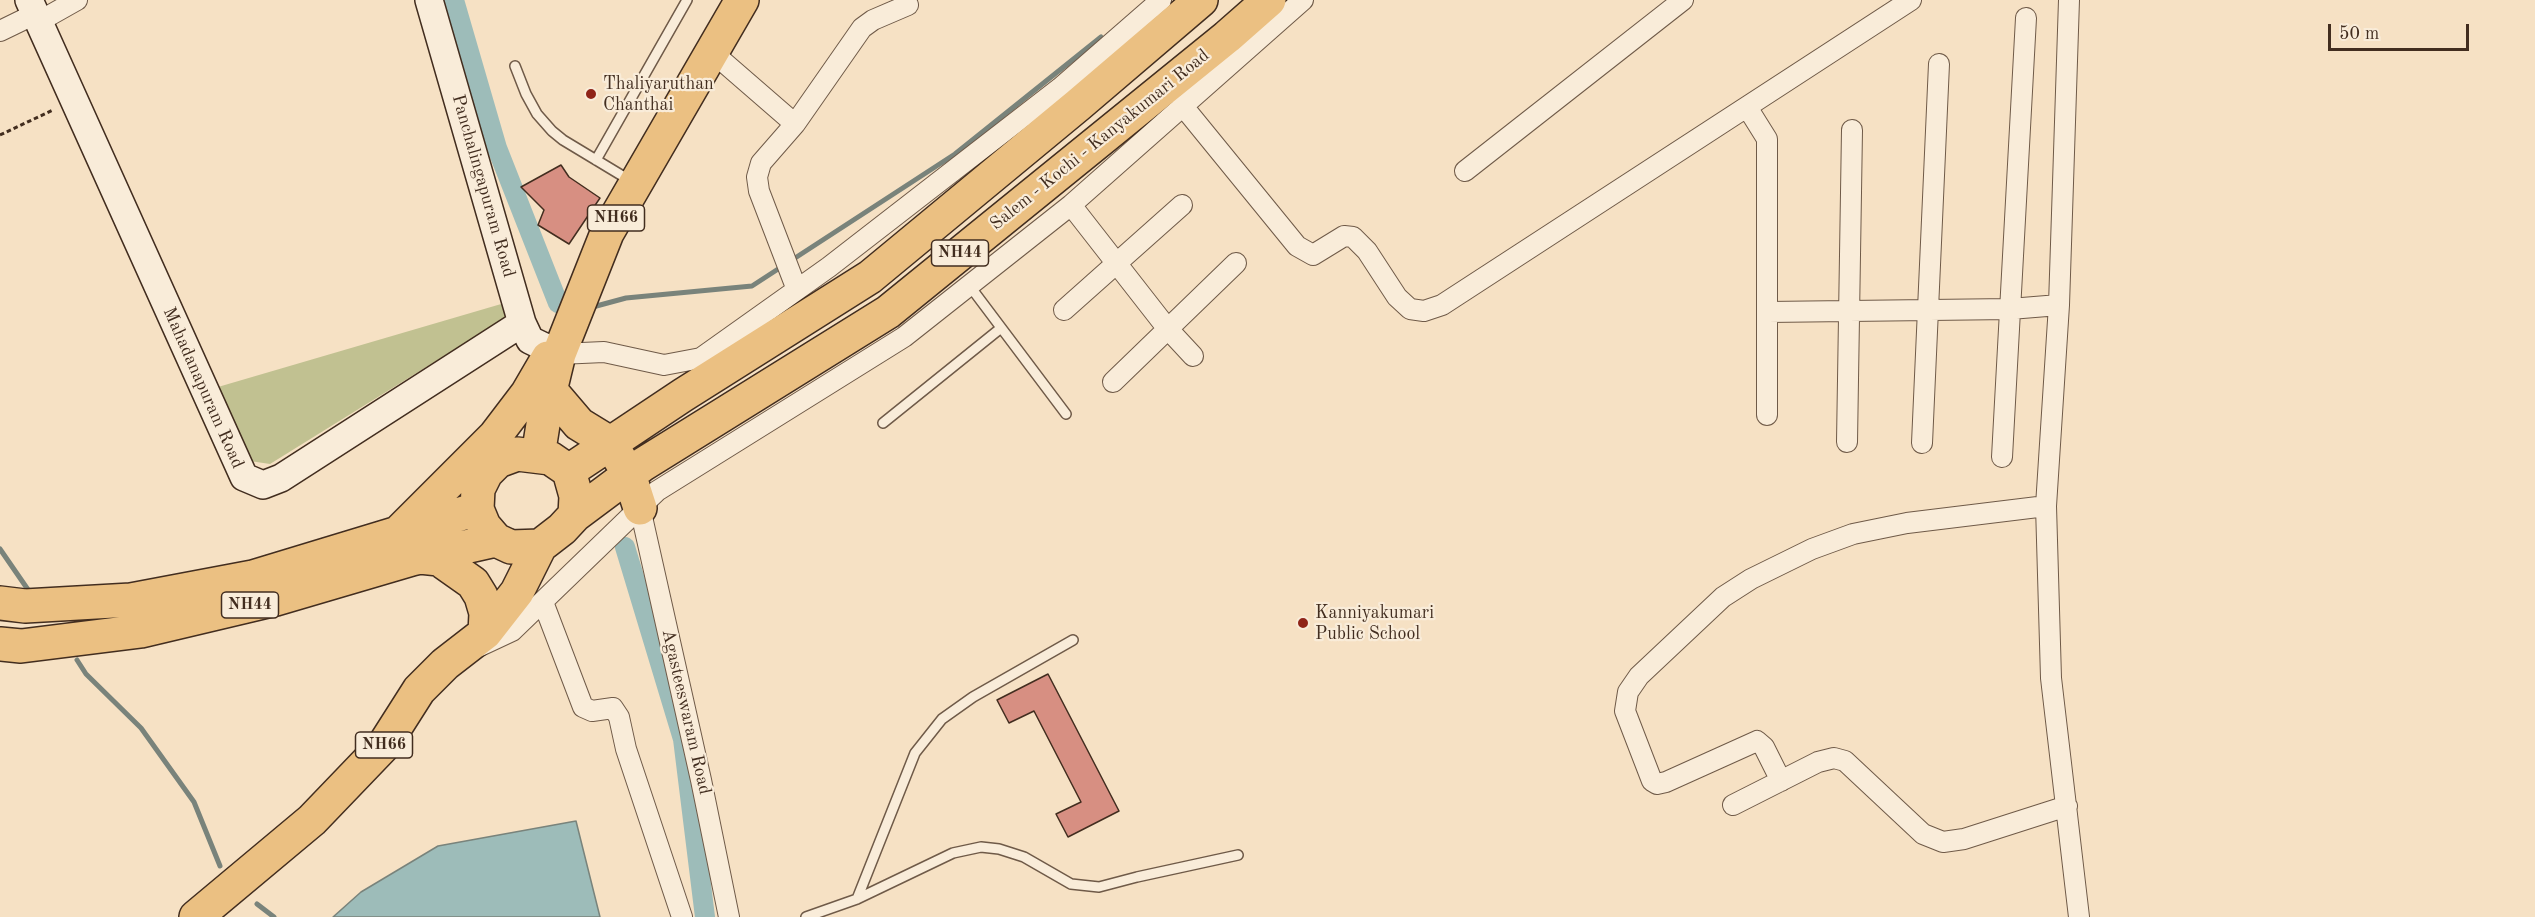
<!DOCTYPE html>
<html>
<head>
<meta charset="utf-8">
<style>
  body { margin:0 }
  #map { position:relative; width:2535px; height:917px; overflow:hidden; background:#f6e1c4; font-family:"Old Standard TT",serif }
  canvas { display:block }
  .scale { position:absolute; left:2328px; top:24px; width:141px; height:27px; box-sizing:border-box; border:3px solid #422d1f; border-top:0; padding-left:8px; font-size:18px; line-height:21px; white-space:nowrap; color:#422d1f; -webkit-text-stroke:4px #f9ecd9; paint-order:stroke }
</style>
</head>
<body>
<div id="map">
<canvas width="2535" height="917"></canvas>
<div class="scale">50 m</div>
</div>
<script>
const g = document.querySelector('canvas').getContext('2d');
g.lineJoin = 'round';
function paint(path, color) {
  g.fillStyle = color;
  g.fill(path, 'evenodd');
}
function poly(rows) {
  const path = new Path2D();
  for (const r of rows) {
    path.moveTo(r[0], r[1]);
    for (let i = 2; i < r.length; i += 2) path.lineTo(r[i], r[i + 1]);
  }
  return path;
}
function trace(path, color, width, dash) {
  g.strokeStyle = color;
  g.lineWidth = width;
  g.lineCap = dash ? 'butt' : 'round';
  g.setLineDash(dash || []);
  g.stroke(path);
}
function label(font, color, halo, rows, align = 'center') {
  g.font = font + ' "Old Standard TT",serif';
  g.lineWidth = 4.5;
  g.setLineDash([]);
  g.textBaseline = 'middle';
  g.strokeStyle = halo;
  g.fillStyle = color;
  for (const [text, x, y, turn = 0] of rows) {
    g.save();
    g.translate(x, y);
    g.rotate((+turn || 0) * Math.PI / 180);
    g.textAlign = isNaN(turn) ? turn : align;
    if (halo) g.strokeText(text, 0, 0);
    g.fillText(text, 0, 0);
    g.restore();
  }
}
paint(poly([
  [508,302,510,315,270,464,250,461,218,387]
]), '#c1c191');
const water = poly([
  [576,821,600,917,333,917,361,892,438,846,576,821]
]);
paint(water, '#9dbcb9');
trace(water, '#79837b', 1.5);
trace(poly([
  [589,308,626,298,752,286,955,154,1101,37],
  [0,549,31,594],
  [77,660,86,674,141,728,194,802,220,866],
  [257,904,274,917]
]), '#79837b', 5);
trace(poly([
  [454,0,497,148,558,303],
  [625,547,683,739,705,917]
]), '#9dbcb9', 20);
const building = poly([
  [561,165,569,177,600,198,569,244,538,225,544,210,521,187,561,165],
  [1048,674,1119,811,1068,837,1056,814,1081,802,1034,711,1009,723,997,700,1048,674]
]);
paint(building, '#d78f82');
trace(building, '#422d1f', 1.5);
const lane = poly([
  [515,66,526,94,537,114,552,131,563,140,631,181],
  [596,160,687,0],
  [969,285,1066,414],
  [883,423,1001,328],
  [857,899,915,753,942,719,973,697,1073,640],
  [806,917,857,899,953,853,981,847,999,849,1024,857,1071,884,1099,887,1137,877,1238,855]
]);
const street = poly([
  [2069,0,2059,305,2046,506,2051,678,2079,917],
  [38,22,77,0],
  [0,31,35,14],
  [712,52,795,124,761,163,757,177,759,191,797,290],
  [1182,105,1297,246,1313,255,1344,236,1353,237,1367,251,1397,297,1410,309,1424,311,1442,305,1911,0],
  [1747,107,1767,139,1767,415],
  [795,124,862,28,873,20,908,5],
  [1465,171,1683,0],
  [1071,205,1167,328,1193,356],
  [1064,310,1182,205],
  [1768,312,2010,309,2059,305],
  [559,354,604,352,664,365,701,358,829,267,1060,88,1161,0],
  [1113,382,1236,263],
  [1847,442,1852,130],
  [1922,443,1939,64],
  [2002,457,2026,18],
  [640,508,701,780,729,917],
  [543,602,583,707,592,711,613,708,619,717,626,749,682,917],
  [480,646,512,631,657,491,904,337,1071,205,1303,0],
  [1781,781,1764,747,1757,741,1666,782,1657,784,1652,781,1625,711,1628,692,1639,676,1723,597,1751,579,1812,549,1853,534,1907,523,2046,506],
  [1733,805,1818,762,1834,758,1845,761,1923,834,1943,842,1964,839,2067,806]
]);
const secondary = poly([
  [29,0,244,477,263,485,281,478,522,323],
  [429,0,522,323,530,340,559,354]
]);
const highway = poly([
  [550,390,579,424,610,443,629,474,640,508],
  [538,456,545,412,559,354,607,233,742,0],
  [569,471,683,395,870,277,1078,105,1201,0],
  [575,515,576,496,569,471,550,458,517,454,498,461,486,473,478,489,477,509,484,526,496,540,511,547,540,546,562,529,575,515,642,465,888,312,1227,37,1269,0],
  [401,530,495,436,527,394,548,358],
  [420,557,439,559,473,583,481,596,486,613,485,633],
  [0,603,25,606,131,600,253,577,477,509],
  [0,644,21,646,141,631,276,599,412,559,496,540],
  [196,917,312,820,384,745,419,690,445,664,485,633,517,592,540,546]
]);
trace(lane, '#6f5a48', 12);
trace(street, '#6f5a48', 22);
trace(secondary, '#422d1f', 30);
trace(highway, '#422d1f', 36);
trace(poly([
  [0,135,53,110]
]), '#422d1f', 3, [4.5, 3]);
trace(lane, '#f9ecd9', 9);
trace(street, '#f9ecd9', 20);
trace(secondary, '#f9ecd9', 27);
trace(highway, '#ebc082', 33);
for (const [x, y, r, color] of [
  [591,94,6,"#8f2418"],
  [1303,623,6,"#8f2418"]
]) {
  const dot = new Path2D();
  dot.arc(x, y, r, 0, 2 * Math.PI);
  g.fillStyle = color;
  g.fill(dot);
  trace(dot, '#f9ecd9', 2);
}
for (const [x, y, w] of [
  [616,218,57],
  [960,253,57],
  [250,605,57],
  [384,745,57]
]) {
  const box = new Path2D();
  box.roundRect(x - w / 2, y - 13, w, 26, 4.5);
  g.fillStyle = '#f9ecd9';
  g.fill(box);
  trace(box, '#422d1f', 1.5);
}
label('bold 16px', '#422d1f', null, [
  ["NH66",616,218],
  ["NH44",960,253],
  ["NH44",250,605],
  ["NH66",384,745]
]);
label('18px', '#422d1f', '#f9ecd9', [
  ["Thaliyaruthan",603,84],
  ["Chanthai",603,105],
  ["Kanniyakumari",1315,613],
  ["Public School",1315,634]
], 'left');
label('18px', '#422d1f', '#f9ecd9', [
  ["Salem - Kochi - Kanyakumari Road",1100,140,-39],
  ["Panchalingapuram Road",483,186,74],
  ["Mahadanapuram Road",203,388,66],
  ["Agasteeswaram Road",686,712,77]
]);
</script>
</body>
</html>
